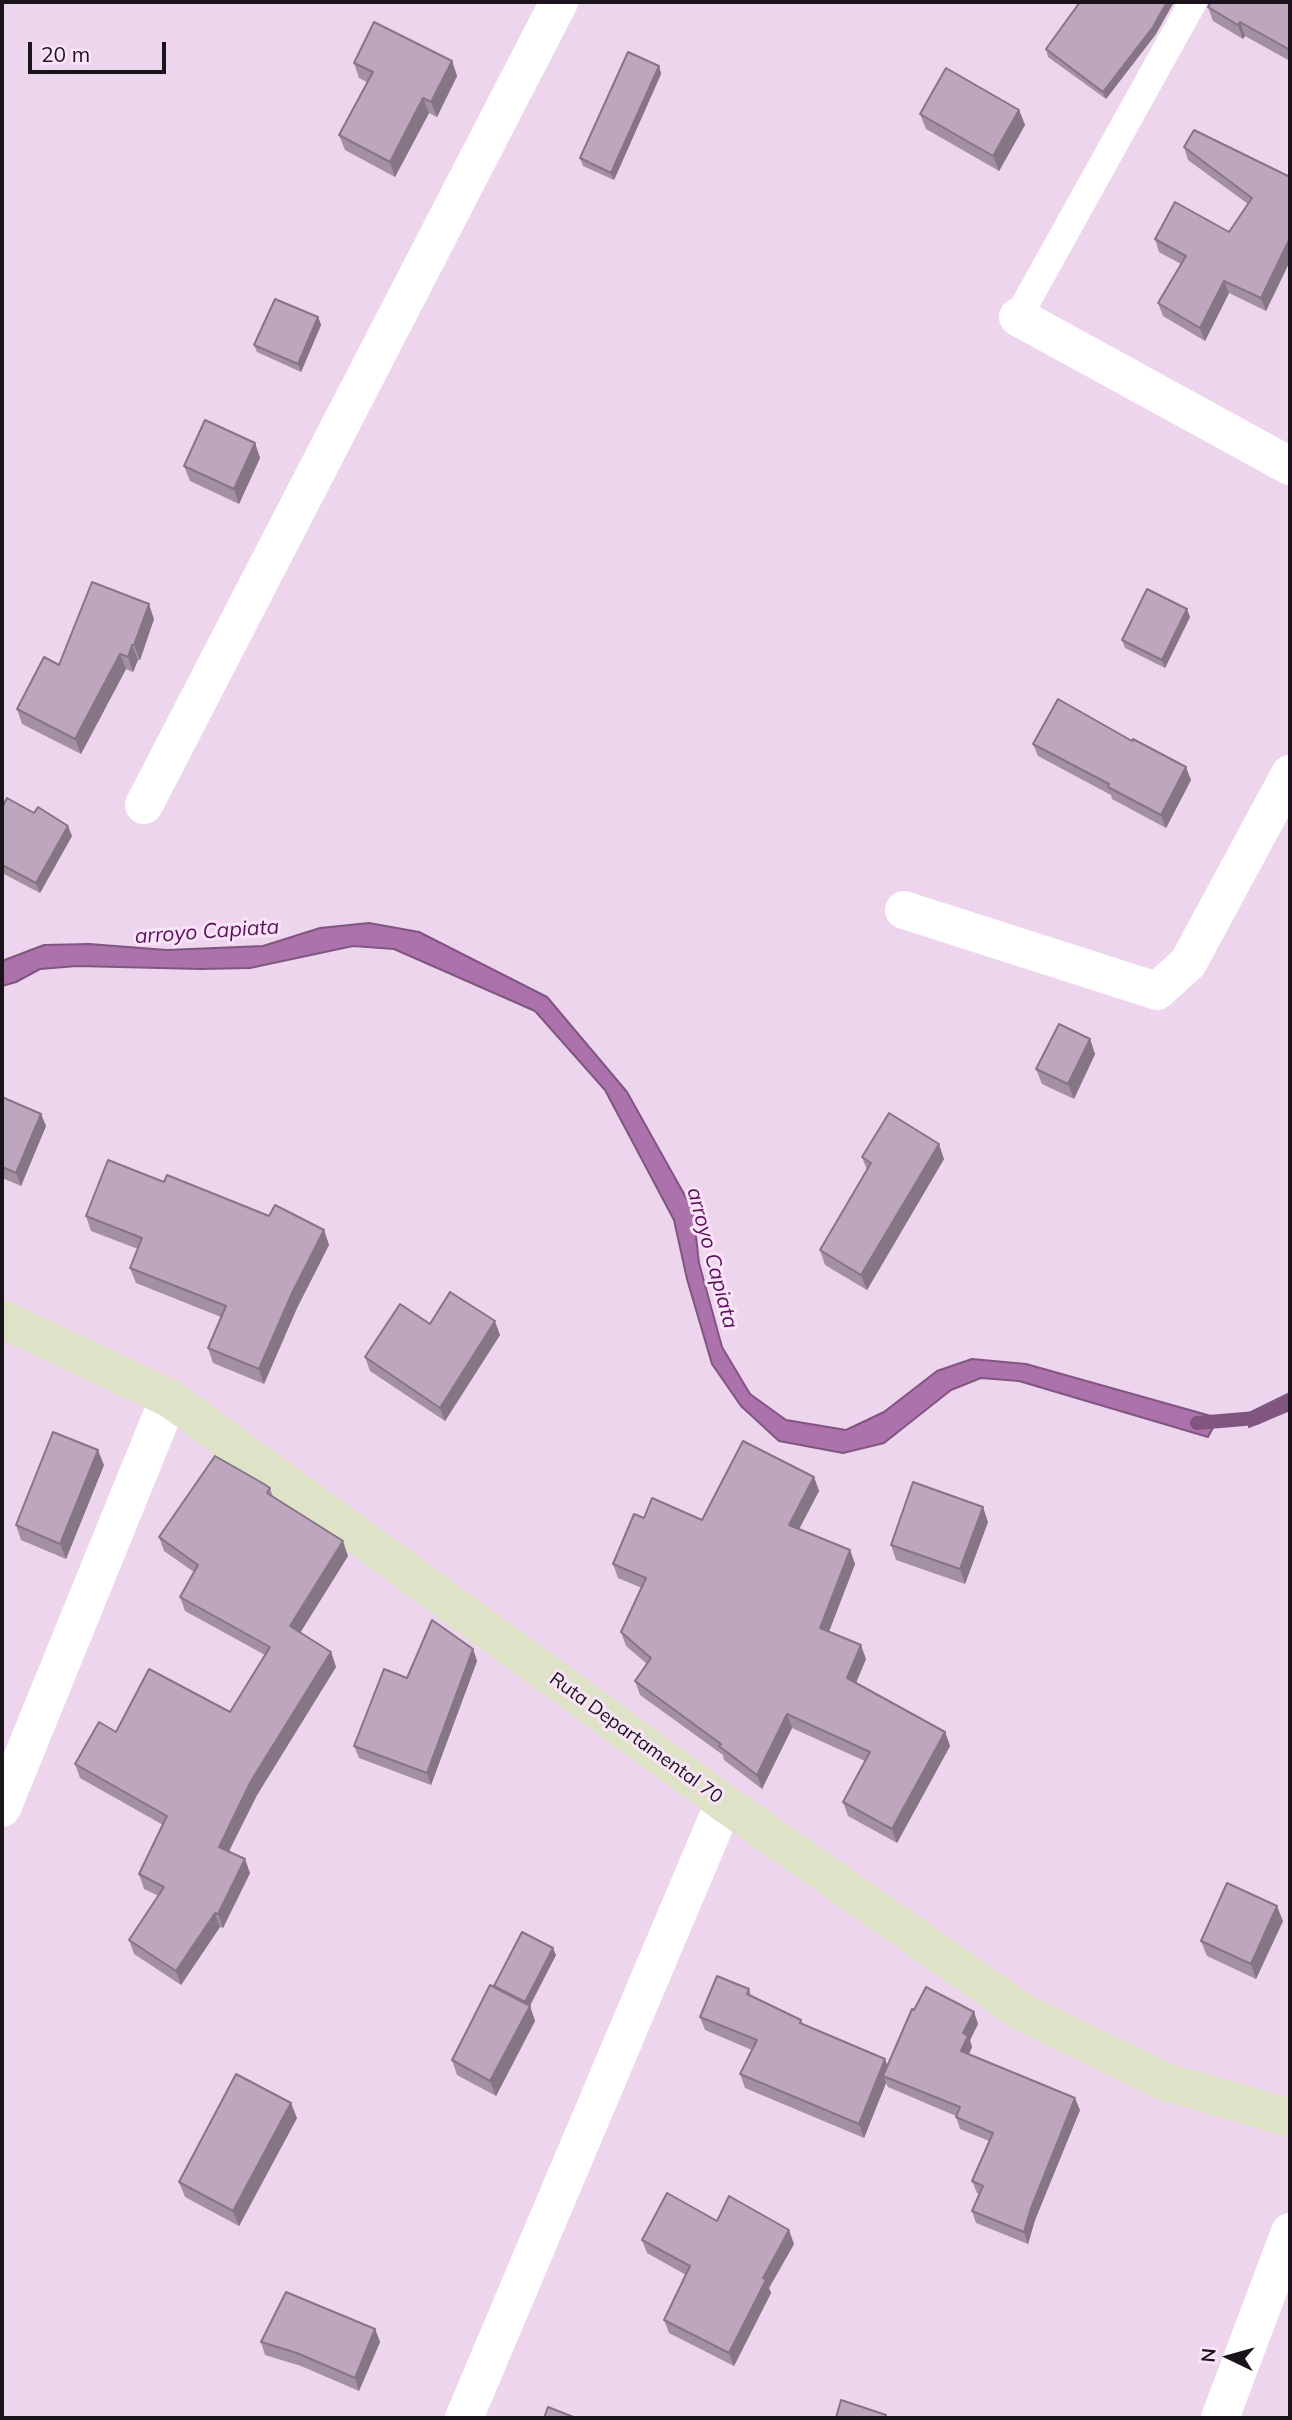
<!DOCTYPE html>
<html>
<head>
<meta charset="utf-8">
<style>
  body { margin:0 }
  #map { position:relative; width:1292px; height:2420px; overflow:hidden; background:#edd5ed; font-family:Mulish,sans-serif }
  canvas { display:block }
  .frame { position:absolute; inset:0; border:4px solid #1b131b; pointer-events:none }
  .north { position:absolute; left:1194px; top:2322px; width:70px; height:70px; -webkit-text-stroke:5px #fbe3fa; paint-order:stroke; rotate:275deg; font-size:19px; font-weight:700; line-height:28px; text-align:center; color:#1b131b }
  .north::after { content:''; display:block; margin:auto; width:24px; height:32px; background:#1b131b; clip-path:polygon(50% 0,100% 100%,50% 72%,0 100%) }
  .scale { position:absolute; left:28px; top:42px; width:138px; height:32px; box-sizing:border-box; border:4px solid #1b131b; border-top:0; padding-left:9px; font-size:21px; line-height:24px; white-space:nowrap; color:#1b131b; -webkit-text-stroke:5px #fbe3fa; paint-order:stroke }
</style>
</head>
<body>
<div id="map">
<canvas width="1292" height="2420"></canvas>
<div class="frame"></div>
<div class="north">N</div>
<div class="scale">20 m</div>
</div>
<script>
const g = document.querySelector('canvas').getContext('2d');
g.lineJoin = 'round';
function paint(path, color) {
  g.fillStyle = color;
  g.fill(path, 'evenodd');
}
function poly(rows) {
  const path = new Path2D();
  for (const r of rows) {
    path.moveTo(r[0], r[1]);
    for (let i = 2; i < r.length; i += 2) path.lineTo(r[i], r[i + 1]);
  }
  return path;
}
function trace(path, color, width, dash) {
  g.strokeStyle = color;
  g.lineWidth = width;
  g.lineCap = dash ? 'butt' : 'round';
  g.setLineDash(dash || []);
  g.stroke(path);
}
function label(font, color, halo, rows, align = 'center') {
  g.font = font + ' Mulish,sans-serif';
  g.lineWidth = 6;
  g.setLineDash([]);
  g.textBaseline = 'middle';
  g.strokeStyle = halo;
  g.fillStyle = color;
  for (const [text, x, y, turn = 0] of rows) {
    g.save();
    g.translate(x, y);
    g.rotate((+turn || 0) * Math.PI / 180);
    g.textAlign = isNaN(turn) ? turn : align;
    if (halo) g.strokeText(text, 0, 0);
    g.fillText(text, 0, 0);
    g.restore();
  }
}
const water = poly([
  [369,923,419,932,547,997,627,1092,693,1210,699,1263,722,1347,750,1394,786,1420,846,1430,884,1412,937,1371,972,1359,1026,1364,1218,1418,1208,1437,1019,1381,981,1378,951,1390,884,1443,843,1453,779,1441,741,1406,712,1364,687,1279,674,1220,605,1090,535,1011,394,949,353,946,250,968,200,969,77,966,40,969,16,982,2,986,2,961,44,945,89,944,167,950,263,946,320,928,369,923],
  [1290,1393,1290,1410,1249,1427,1249,1413,1290,1393]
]);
paint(water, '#ab72ab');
trace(water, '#805680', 2);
trace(poly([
  [1197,1423,1256,1418,1290,1402]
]), '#805680', 14);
trace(poly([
  [1018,317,1193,2]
]), '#fff', 28);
trace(poly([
  [1018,317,1290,466],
  [144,805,559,2],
  [904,910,1157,991,1188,963,1290,774],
  [2,1808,169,1398],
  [464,2418,724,1803],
  [1220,2418,1290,2232]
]), '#fff', 38);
trace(poly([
  [2,1319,169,1398,724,1803,1022,2012,1163,2081,1290,2118]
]), '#dee2c6', 38);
paint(poly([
  [1290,2,1290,61,1245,36,1243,39,1213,21,1208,7],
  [1156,34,1106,99,1048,57,1046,49],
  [452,61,457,76,437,117,429,113,395,177,345,150,339,135,367,82,359,78,354,63],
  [659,66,661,74,614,180,583,166,580,158],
  [1019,110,1025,125,999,171,926,129,920,114],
  [1184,147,1290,177,1290,261,1266,311,1229,293,1205,341,1163,316,1158,303,1181,264,1159,252,1155,239,1229,232,1248,204,1188,160],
  [318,317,321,325,301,372,257,352,254,345],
  [255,443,260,458,239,504,190,481,184,466],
  [1190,617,1165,668,1125,648,1122,640],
  [154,619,140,660,138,660,133,672,126,669,81,754,22,724,17,709,59,665],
  [1033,744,1191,780,1166,828,1112,799,1111,795,1038,756],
  [2,808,72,836,40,893,2,873],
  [1090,1039,1095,1054,1074,1099,1042,1084,1036,1069],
  [2,1097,41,1114,46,1126,21,1186,2,1178],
  [862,1157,944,1159,867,1290,825,1265,820,1250,867,1170],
  [164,1182,269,1216,324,1230,329,1245,297,1308,264,1384,213,1363,208,1348,221,1317,136,1283,130,1268,138,1249,91,1231,86,1216],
  [430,1324,500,1335,445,1421,370,1371,365,1357],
  [104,1465,66,1559,21,1540,16,1525],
  [814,1477,819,1491,799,1529,850,1550,855,1564,829,1631,866,1659,856,1683,945,1732,950,1746,897,1843,848,1816,843,1802,865,1761,792,1728,762,1789,724,1760,723,1755,640,1695,635,1681,647,1664,626,1646,621,1632,642,1588,618,1578,613,1564,644,1518,702,1520],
  [270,1488,273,1497,348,1556,300,1633,331,1652,336,1667,257,1795,229,1851,250,1873,223,1928,220,1927,181,1985,134,1954,129,1940,159,1896,144,1889,139,1874,163,1825,80,1778,75,1764,116,1732,230,1712,265,1655,185,1611,180,1597,194,1572,164,1551,159,1537],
  [988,1522,965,1584,896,1560,891,1545],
  [473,1649,477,1661,431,1785,359,1758,354,1746,407,1678],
  [1283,1921,1256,1979,1207,1956,1201,1941],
  [556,1955,530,2006,535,2021,496,2096,457,2075,452,2060,495,1987],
  [749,1989,751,1995,801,2020,803,2024,888,2065,914,2010,974,2012,978,2024,970,2040,972,2047,969,2054,1080,2110,1035,2220,1028,2244,976,2223,972,2211,979,2194,977,2193,972,2181,989,2141,960,2129,956,2117,956,2116,888,2087,886,2083,864,2138,745,2088,740,2074,752,2050,705,2030,700,2017],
  [297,2118,239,2226,185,2197,179,2182],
  [717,2221,794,2244,769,2288,771,2293,734,2366,669,2333,664,2320,686,2275,647,2253,642,2240],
  [375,2329,380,2342,359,2391,301,2366,265,2355,261,2342]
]), '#a390a3');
paint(poly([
  [1167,2,1174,2,1156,34,1106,99,1103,92],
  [1240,22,1245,36,1243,39,1238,25],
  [452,61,457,76,437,117,431,102],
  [659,66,661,74,614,180,611,173],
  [423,98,429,113,395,177,390,162],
  [1019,110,1025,125,999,171,993,156],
  [1290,238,1290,261,1266,311,1261,298],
  [1224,281,1229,293,1205,341,1200,328],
  [318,317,321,325,301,372,298,364],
  [255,443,260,458,239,504,234,489],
  [149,604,154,619,140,660,134,645],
  [1187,609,1190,617,1165,668,1162,660],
  [132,645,138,660,133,672,128,657],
  [120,654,126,669,81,754,75,739],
  [1186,767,1191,780,1166,828,1161,815],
  [68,826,72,836,40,893,36,883],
  [1090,1039,1095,1054,1074,1099,1068,1084],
  [41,1114,46,1126,21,1186,16,1173],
  [939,1144,944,1159,867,1290,861,1275],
  [324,1230,329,1245,297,1308,264,1384,259,1369,292,1293],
  [495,1321,500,1335,445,1421,440,1408],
  [98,1450,104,1465,66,1559,60,1544],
  [814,1477,819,1491,794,1539,789,1525],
  [983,1507,988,1522,965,1584,960,1569],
  [343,1541,348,1556,295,1641,290,1626],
  [850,1550,855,1564,825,1642,820,1628],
  [861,1645,866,1659,852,1692,847,1678],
  [473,1649,477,1661,431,1785,427,1773],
  [331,1652,336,1667,257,1795,224,1861,219,1847,251,1781],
  [787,1714,792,1728,762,1789,757,1775],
  [945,1732,950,1746,897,1843,892,1829],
  [245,1859,250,1873,223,1928,218,1914],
  [1277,1906,1283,1921,1256,1979,1251,1964],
  [215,1913,220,1927,181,1985,176,1971],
  [553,1948,556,1955,529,2007,530,2006,535,2021,496,2096,490,2081,528,2010,525,2002],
  [974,2012,978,2024,970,2040,972,2047,965,2063,961,2051,963,2033],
  [885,2059,890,2072,883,2076,886,2083,864,2138,859,2124],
  [1075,2098,1080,2110,1035,2220,1028,2244,1024,2232,1031,2208],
  [291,2103,297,2118,239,2226,233,2211],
  [789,2230,794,2244,769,2288,771,2293,734,2366,729,2353,763,2278],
  [375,2329,380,2342,359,2391,355,2378]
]), '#857585');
const building = poly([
  [1080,2,1167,2,1153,27,1103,92,1046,49,1080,2],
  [1211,2,1290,2,1290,50,1240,22,1238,25,1208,7,1211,2],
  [374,22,452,61,431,102,423,98,390,162,339,135,373,72,354,63,374,22],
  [628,52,659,66,611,173,580,158,628,52],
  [946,68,1019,110,993,156,920,114,946,68],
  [1194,130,1290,177,1290,238,1261,298,1224,281,1200,328,1158,303,1186,256,1155,239,1175,202,1229,232,1252,198,1184,147,1194,130],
  [275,299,318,317,298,364,254,345,275,299],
  [205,420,255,443,234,489,184,466,205,420],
  [92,582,149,604,134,645,132,645,128,657,120,654,75,739,17,709,44,657,59,665,92,582],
  [1147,589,1187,609,1162,660,1122,640,1147,589],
  [1058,699,1132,741,1133,739,1186,767,1161,815,1108,787,1109,784,1033,744,1058,699],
  [7,798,34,813,38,807,68,826,36,883,2,865,2,808,7,798],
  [1059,1024,1090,1039,1068,1084,1036,1069,1059,1024],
  [2,1097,41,1114,16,1173,2,1167,2,1097],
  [889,1113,939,1144,861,1275,820,1250,871,1163,862,1157,889,1113],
  [108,1160,164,1182,167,1175,269,1216,275,1205,324,1230,292,1293,259,1369,208,1348,226,1306,130,1268,142,1238,86,1216,108,1160],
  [450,1292,495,1321,440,1408,365,1357,400,1304,430,1324,450,1292],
  [53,1432,98,1450,60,1544,16,1525,53,1432],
  [743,1441,814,1477,789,1525,850,1550,820,1628,861,1645,847,1678,945,1732,892,1829,843,1802,870,1752,787,1714,757,1775,719,1746,721,1744,635,1681,651,1658,621,1632,646,1578,613,1564,634,1514,644,1518,652,1498,702,1520,743,1441],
  [215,1456,264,1484,270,1488,267,1493,343,1541,290,1626,331,1652,251,1781,219,1847,245,1859,218,1914,215,1913,176,1971,129,1940,164,1887,139,1874,167,1816,75,1764,99,1722,116,1732,149,1669,230,1712,270,1647,180,1597,198,1565,159,1537,215,1456],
  [913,1482,983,1507,960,1569,891,1545,913,1482],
  [432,1620,473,1649,427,1773,354,1746,384,1669,407,1678,432,1620],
  [1227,1883,1277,1906,1251,1964,1201,1941,1227,1883],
  [522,1932,553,1948,525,2002,494,1986,522,1932],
  [717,1976,749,1989,747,1994,801,2020,800,2023,885,2059,859,2124,740,2074,757,2040,700,2017,717,1976],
  [490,1985,530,2006,490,2081,452,2060,490,1985],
  [926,1987,974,2012,963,2033,968,2036,961,2051,1075,2098,1031,2208,1024,2232,972,2211,983,2186,972,2181,993,2133,956,2117,960,2107,883,2076,912,2009,914,2010,926,1987],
  [236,2074,291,2103,233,2211,179,2182,236,2074],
  [667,2193,717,2221,729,2196,789,2230,763,2278,766,2280,729,2353,664,2320,690,2266,642,2240,667,2193],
  [286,2292,375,2329,355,2378,297,2353,261,2342,286,2292],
  [841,2400,886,2415,885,2418,836,2418,841,2400],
  [548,2407,576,2418,544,2418,548,2407]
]);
paint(building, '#bea7be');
trace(building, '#857585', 2);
label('19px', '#1b131b', '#fbe3fa', [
  ["Ruta Departamental 70",636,1738,36]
]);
label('italic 21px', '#58115a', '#fbe3fa', [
  ["arroyo Capiata",207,932,-4],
  ["arroyo Capiata",712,1258,75]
]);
</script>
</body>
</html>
